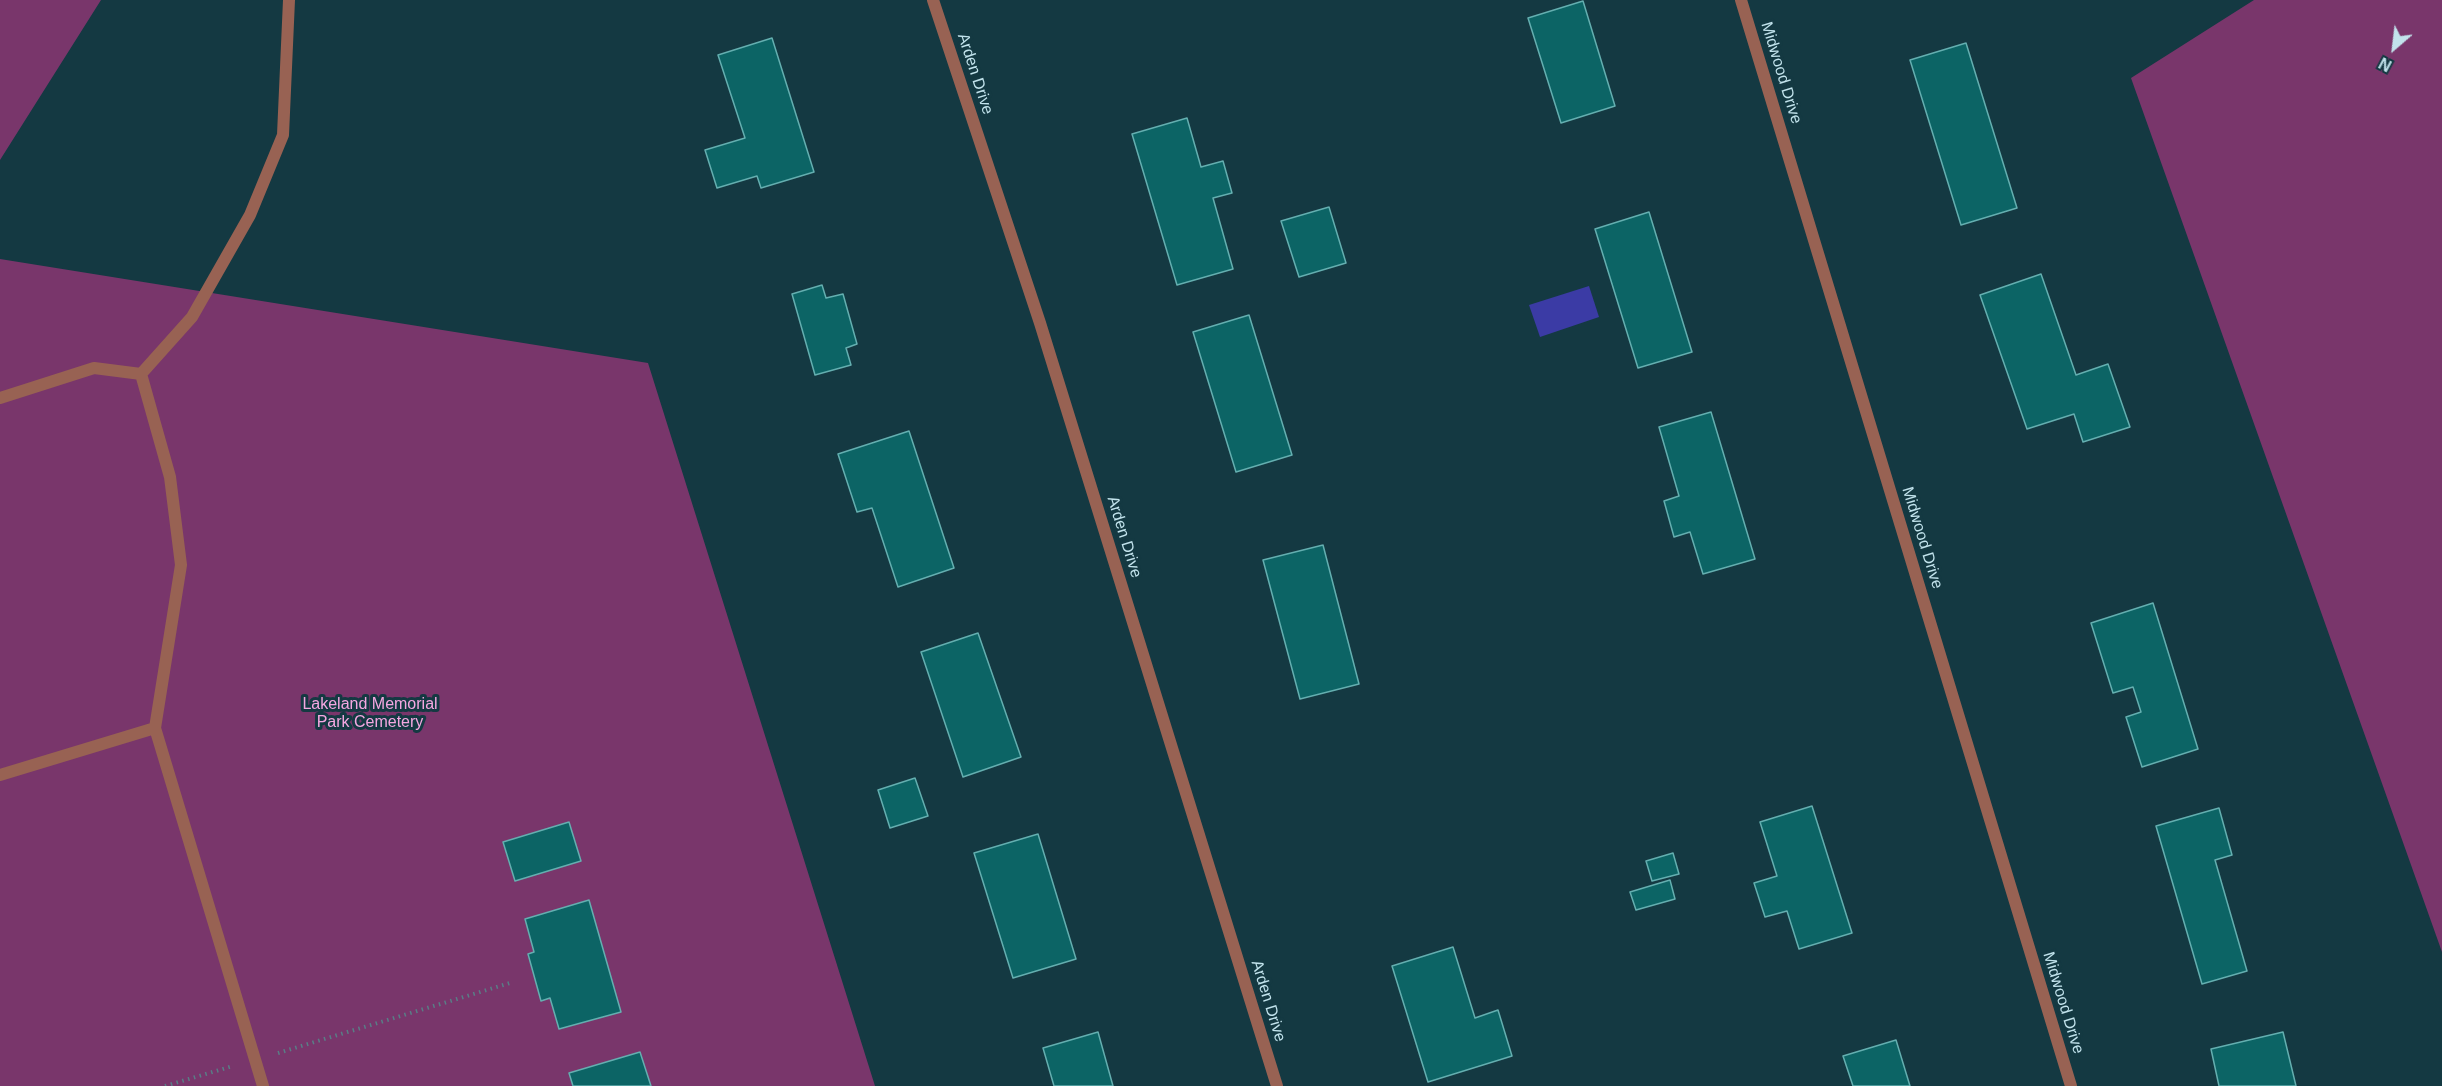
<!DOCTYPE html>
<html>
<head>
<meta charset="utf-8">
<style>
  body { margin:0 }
  #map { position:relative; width:2442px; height:1086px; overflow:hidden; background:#143942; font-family:Helvetica,sans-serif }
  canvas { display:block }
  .north { position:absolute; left:2364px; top:18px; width:60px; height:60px; -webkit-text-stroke:4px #143942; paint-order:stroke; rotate:208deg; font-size:16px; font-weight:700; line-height:24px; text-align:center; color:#c2e3ec }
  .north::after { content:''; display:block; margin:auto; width:21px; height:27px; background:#c2e3ec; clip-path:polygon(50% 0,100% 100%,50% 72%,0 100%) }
</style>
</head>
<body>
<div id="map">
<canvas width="2442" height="1086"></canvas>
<div class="north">N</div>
</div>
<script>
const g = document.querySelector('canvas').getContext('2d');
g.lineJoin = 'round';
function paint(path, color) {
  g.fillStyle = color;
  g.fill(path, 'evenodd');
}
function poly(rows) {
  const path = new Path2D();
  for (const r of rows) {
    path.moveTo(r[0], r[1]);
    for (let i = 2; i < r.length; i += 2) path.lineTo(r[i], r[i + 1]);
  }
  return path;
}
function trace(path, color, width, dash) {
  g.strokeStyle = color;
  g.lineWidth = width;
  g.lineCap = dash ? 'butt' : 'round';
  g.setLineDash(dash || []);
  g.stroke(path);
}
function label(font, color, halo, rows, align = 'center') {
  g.font = font + ' Helvetica,sans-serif';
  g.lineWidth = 6;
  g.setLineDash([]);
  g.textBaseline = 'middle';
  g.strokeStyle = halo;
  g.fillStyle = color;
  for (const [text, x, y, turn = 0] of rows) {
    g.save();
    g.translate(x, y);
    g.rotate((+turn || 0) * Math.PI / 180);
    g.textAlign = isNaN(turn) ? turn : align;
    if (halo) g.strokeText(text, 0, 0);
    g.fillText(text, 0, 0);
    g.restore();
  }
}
paint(poly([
  [0,0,101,0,0,160],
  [2254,0,2442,0,2442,952,2131,78],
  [0,259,648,363,875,1086,0,1086]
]), '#79366b');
paint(poly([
  [1589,286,1599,317,1540,337,1529,305]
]), '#3b3ba5');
const building = poly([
  [1583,1,1615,106,1561,123,1528,18,1583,1],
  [772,38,814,172,761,188,757,176,717,188,705,150,745,138,718,55,772,38],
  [1966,43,2017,208,1961,225,1910,60,1966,43],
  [1187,118,1201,167,1223,161,1232,193,1213,198,1233,269,1177,285,1132,134,1187,118],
  [1329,207,1346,263,1299,277,1281,221,1329,207],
  [1649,212,1692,352,1638,368,1595,229,1649,212],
  [2041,274,2076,375,2108,364,2130,427,2083,442,2074,414,2027,429,1980,295,2041,274],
  [822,285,826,298,843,294,857,344,846,348,851,365,815,375,792,294,822,285],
  [1249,315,1292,455,1236,472,1193,332,1249,315],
  [1711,412,1755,559,1703,574,1690,532,1674,537,1664,501,1679,496,1659,427,1711,412],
  [909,431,954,568,898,587,872,508,857,512,838,454,909,431],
  [1323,545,1359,684,1300,699,1263,560,1323,545],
  [2153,603,2198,749,2142,767,2126,717,2141,712,2133,687,2113,693,2091,623,2153,603],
  [978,633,1021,757,963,777,921,652,978,633],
  [915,778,928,816,890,828,878,790,915,778],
  [1812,806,1852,933,1799,949,1787,911,1765,917,1754,883,1777,876,1760,822,1812,806],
  [2219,808,2232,855,2215,860,2247,971,2202,984,2156,826,2219,808],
  [569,822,581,861,515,881,503,842,569,822],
  [1038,834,1076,959,1013,978,974,853,1038,834],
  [1673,853,1679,874,1652,881,1646,861,1673,853],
  [1670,880,1675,899,1636,910,1630,892,1670,880],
  [589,900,621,1012,559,1029,550,998,541,1001,528,954,534,952,525,919,589,900],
  [1453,947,1475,1018,1498,1010,1512,1056,1428,1082,1392,966,1453,947],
  [1098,1032,1113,1086,1054,1086,1043,1048,1098,1032],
  [2283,1032,2296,1086,2219,1086,2211,1049,2283,1032],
  [1896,1040,1910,1086,1853,1086,1843,1056,1896,1040],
  [640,1052,651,1086,573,1086,569,1073,640,1052]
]);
paint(building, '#0c6465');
trace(building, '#64afb0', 1.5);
trace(poly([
  [278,1053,510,983],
  [165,1086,233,1066]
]), '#597d86', 4, [1.5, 4.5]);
trace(poly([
  [141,374,170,477,181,565,155,728,263,1086],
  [141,374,192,317,250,215,283,135,289,0],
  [0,398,94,368,141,374],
  [0,775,155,728]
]), '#986253', 12);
trace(poly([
  [933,0,1040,323,1277,1086],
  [1741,0,2071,1086]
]), '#986253', 12);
label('16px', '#c2e3ec', '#143942', [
  ["Midwood Drive",1781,73,73],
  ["Arden Drive",975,74,72],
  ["Arden Drive",1124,537,73],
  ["Midwood Drive",1922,538,73],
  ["Arden Drive",1268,1001,73],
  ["Midwood Drive",2063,1003,73]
]);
label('16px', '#f5a7e1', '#143942', [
  ["Lakeland Memorial",370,705],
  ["Park Cemetery",370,723]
]);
</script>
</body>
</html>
